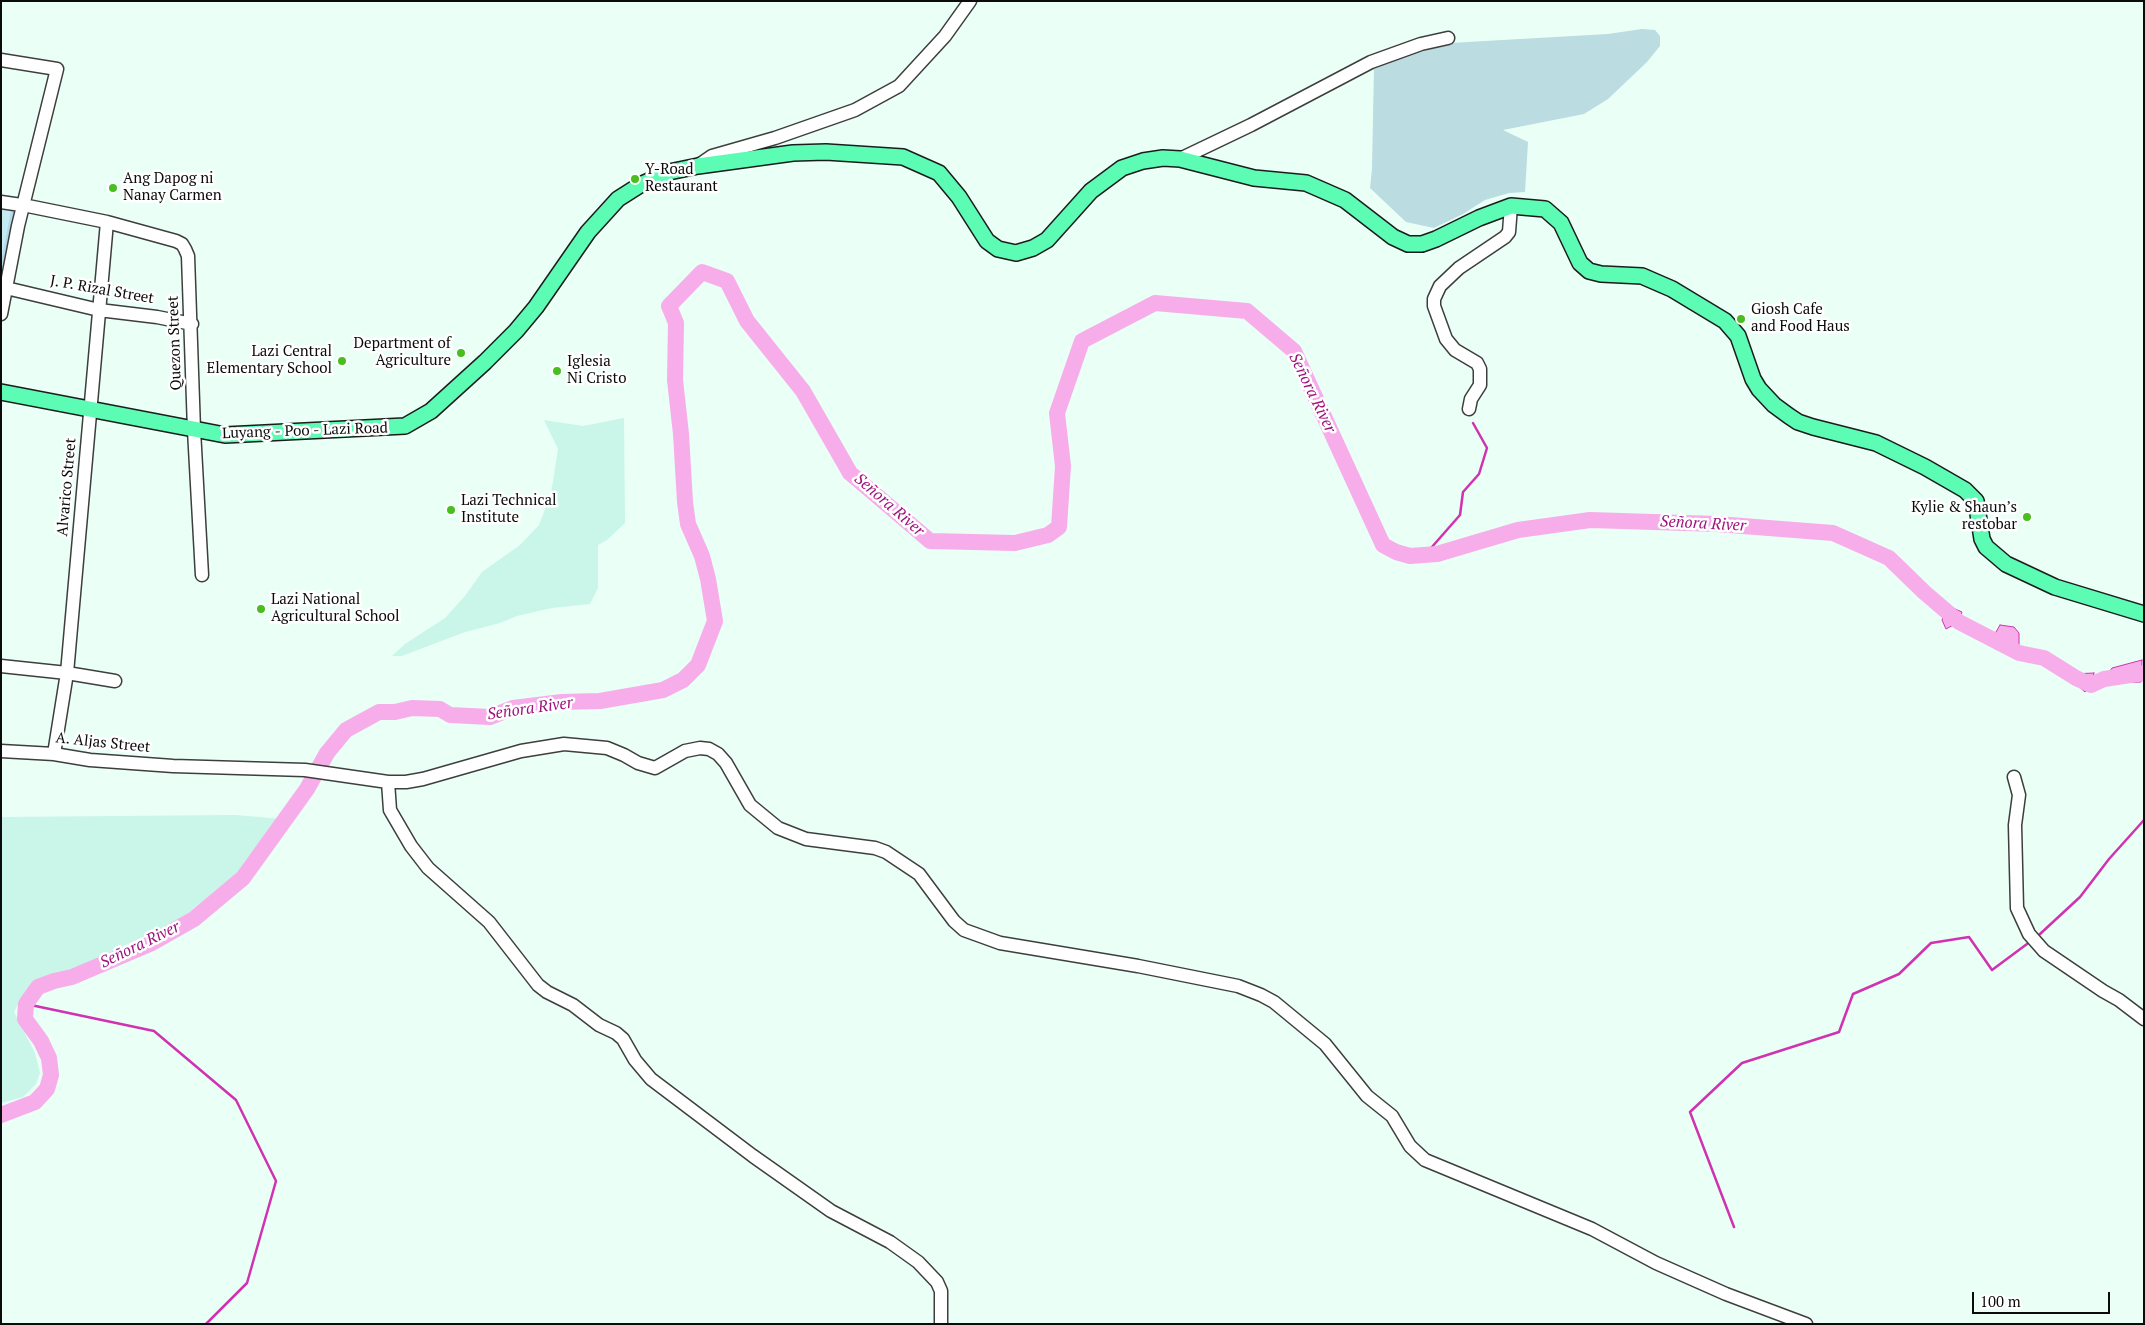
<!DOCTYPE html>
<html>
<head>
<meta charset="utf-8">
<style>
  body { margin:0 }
  #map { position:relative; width:2145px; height:1325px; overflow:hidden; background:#eafff6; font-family:"PT Serif",serif }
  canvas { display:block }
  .frame { position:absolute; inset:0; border:2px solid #0b0b0b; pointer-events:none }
  .scale { position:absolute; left:1972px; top:1292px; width:138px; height:22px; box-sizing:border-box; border:2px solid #0b0b0b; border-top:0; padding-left:6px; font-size:15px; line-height:18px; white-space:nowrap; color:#0b0b0b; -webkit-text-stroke:4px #fff; paint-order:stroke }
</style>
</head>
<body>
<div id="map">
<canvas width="2145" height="1325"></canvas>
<div class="frame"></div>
<div class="scale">100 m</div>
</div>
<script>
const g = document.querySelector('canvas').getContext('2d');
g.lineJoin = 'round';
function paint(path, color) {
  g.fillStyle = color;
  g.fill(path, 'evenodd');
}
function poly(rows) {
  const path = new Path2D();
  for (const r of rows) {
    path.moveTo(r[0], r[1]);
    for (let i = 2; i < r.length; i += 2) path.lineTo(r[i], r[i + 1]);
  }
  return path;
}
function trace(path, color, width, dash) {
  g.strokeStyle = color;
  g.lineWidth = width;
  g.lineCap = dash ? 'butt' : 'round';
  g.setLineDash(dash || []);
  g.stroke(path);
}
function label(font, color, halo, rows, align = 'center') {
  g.font = font + ' "PT Serif",serif';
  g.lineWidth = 5;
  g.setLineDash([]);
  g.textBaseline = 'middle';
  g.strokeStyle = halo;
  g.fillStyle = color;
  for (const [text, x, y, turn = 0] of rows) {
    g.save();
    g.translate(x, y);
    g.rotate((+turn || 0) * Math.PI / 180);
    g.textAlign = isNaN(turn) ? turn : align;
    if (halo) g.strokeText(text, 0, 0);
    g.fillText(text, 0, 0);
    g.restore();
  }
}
paint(poly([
  [624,418,625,523,607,540,598,545,598,588,590,604,552,608,517,616,500,623,465,632,402,656,392,656,405,644,445,618,465,596,482,572,520,545,539,525,551,494,558,449,544,420,583,426],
  [236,815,282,819,236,875,188,913,165,927,69,971,36,982,23,995,14,1012,35,1053,40,1073,36,1084,23,1097,1,1103,1,817]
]), '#caf5e9');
paint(poly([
  [1,205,18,208,1,281]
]), '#b3daea');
paint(poly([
  [1642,29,1655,30,1660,36,1660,46,1647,62,1608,99,1584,114,1503,130,1528,142,1525,192,1509,193,1485,200,1463,214,1434,228,1406,222,1370,188,1372,169,1374,67,1450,43,1608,34]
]), '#bbdce0');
paint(poly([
  [1,209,11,211,1,262]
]), '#c5eaf1');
const water = poly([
  [1953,608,1962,612,1959,622,1946,629,1942,620,1946,611,1953,608],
  [2000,625,2014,627,2019,633,2019,653,1995,649,1989,641,1992,639,2000,625],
  [2142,660,2141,682,2110,683,2104,679,2112,668,2142,660],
  [2094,673,2091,685,2085,692,2076,684,2073,674,2094,673]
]);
paint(water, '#f8adeb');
trace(water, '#d032b1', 1);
trace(poly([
  [1424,556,1460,515,1463,492,1479,474,1487,448,1473,423],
  [2040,934,2080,897,2109,859,2144,820],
  [26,1004,154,1031,236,1100,276,1181,247,1283,206,1324],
  [1734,1227,1690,1112,1742,1063,1839,1032,1853,994,1899,974,1931,943,1969,937,1992,970,2027,944]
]), '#d032b1', 2.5);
trace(poly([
  [1,1115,35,1102,47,1089,51,1075,49,1058,41,1041,25,1019,26,1004,38,987,54,981,72,977,150,944,194,919,243,878,307,789,327,753,346,730,379,712,395,712,412,708,440,709,450,715,490,717,513,708,562,702,600,701,663,690,683,680,698,665,715,621,708,579,702,556,688,524,685,502,681,434,675,380,676,323,669,306,702,272,727,281,747,321,803,391,850,473,930,541,1015,543,1048,535,1059,527,1063,466,1057,413,1082,341,1155,303,1247,311,1294,351,1383,545,1396,552,1410,556,1437,554,1518,530,1590,520,1717,524,1833,533,1889,558,1924,592,1959,622,2019,653,2044,658,2076,678,2091,685,2104,679,2144,673]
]), '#f8adeb', 16);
const minor = poly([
  [1,60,57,69,18,226,1,314],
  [1180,159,1251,125,1371,62,1421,44,1448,38],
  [699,165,712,156,775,138,855,110,899,86,945,36,970,1],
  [1,202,28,206,107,222,176,241,182,244,185,249,188,256,194,430,202,575],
  [6,288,99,310,157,317,192,324],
  [1469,409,1471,399,1480,385,1480,369,1477,363,1455,350,1446,339,1434,306,1434,299,1440,286,1459,268,1505,237,1509,232,1511,206],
  [1,666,67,673,115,681],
  [1,751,54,754,90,760,173,766,305,770,388,782,406,782,423,779,521,751,564,744,607,748,624,755,638,763,655,768,685,751,700,748,709,749,718,754,726,763,750,805,778,828,806,839,875,848,886,852,919,874,954,921,964,930,1000,943,1138,966,1238,986,1261,995,1274,1002,1325,1044,1367,1096,1392,1116,1410,1146,1425,1160,1592,1229,1656,1263,1726,1294,1806,1324],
  [54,754,67,673,107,222],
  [2014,777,2019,795,2015,825,2017,908,2029,934,2044,951,2103,991,2119,1000,2144,1019],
  [388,782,390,810,411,846,428,868,489,922,538,985,547,992,573,1005,599,1025,616,1033,623,1039,635,1060,651,1079,753,1156,831,1211,890,1242,918,1262,937,1282,941,1291,941,1324]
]);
const major = poly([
  [1,392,225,435,405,426,431,411,485,362,516,331,536,307,588,232,618,199,640,185,669,172,698,166,793,153,826,152,903,157,939,173,959,197,987,241,998,249,1016,253,1033,248,1047,240,1091,191,1122,168,1143,161,1163,158,1180,159,1254,178,1306,183,1345,200,1393,237,1408,244,1422,244,1436,239,1479,218,1511,206,1545,209,1561,223,1580,263,1589,271,1601,274,1642,276,1672,289,1725,321,1738,336,1753,379,1759,389,1774,405,1789,416,1798,422,1813,427,1876,443,1925,467,1965,490,1976,501,1982,539,1986,547,2006,564,2055,587,2144,614]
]);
trace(minor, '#3e3e3e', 15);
trace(major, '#1c1c1c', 18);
trace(minor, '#fff', 12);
trace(major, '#5cfcb5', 15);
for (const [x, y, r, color] of [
  [635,179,5,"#48be21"],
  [113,188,5,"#48be21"],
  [1741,319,5,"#48be21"],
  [461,353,5,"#48be21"],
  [342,361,5,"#48be21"],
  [557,371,5,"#48be21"],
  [451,510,5,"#48be21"],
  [2027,517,5,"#48be21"],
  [261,609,5,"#48be21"]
]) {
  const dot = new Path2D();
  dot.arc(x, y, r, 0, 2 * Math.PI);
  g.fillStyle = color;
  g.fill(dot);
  trace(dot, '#fff', 2);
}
label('15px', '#0b0b0b', '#fff', [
  ["Y-Road",645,170],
  ["Restaurant",645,187],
  ["Ang Dapog ni",123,179],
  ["Nanay Carmen",123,196],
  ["Giosh Cafe",1751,310],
  ["and Food Haus",1751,327],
  ["Department of",451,344,"right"],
  ["Agriculture",451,361,"right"],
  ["Lazi Central",332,352,"right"],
  ["Elementary School",332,369,"right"],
  ["Iglesia",567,362],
  ["Ni Cristo",567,379],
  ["Lazi Technical",461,501],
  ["Institute",461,518],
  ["Kylie & Shaun’s",2017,508,"right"],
  ["restobar",2017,525,"right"],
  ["Lazi National",271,600],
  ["Agricultural School",271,617]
], 'left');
label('15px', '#0b0b0b', '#fff', [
  ["J. P. Rizal Street",102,290,10],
  ["Quezon Street",175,343,-92],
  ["Luyang - Poo - Lazi Road",305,431,-2],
  ["Alvarico Street",67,487,-85],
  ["A. Aljas Street",103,743,6]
]);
label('italic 16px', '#9f127e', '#fff', [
  ["Señora River",1312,393,64],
  ["Señora River",889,505,41],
  ["Señora River",1703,524,3],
  ["Señora River",530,709,-8],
  ["Señora River",140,945,-26]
]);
</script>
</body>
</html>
